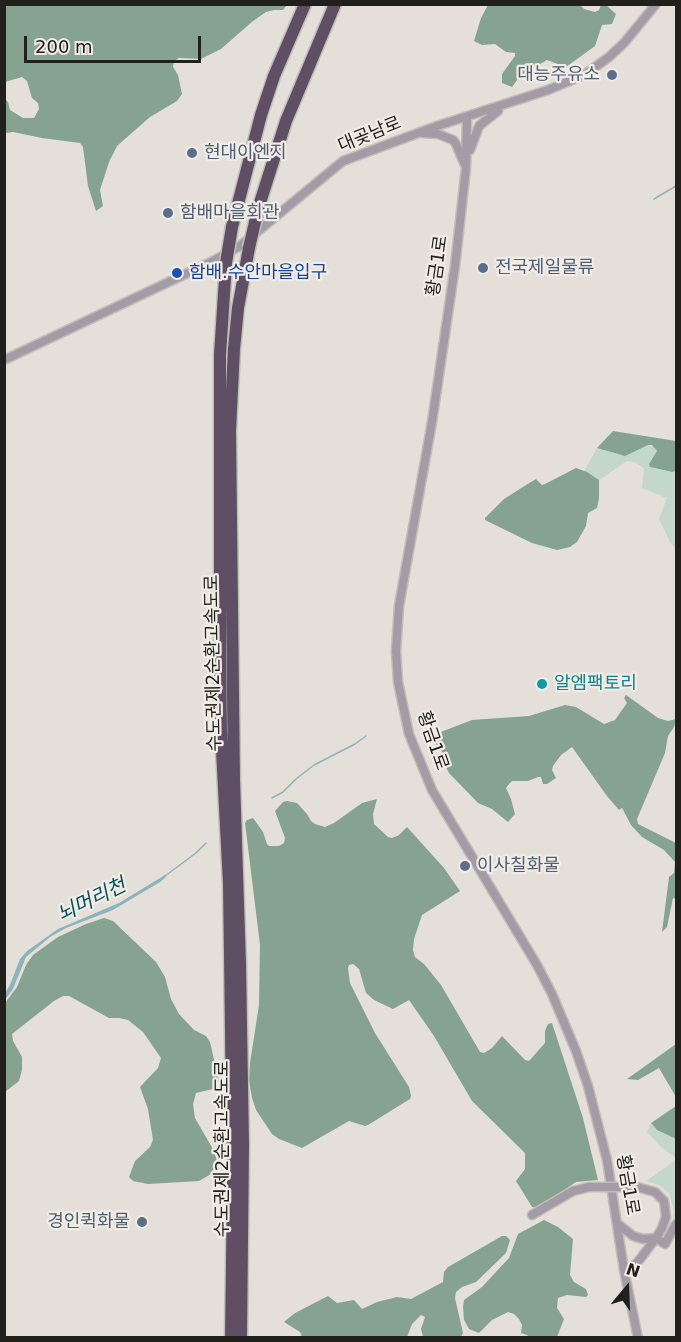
<!DOCTYPE html>
<html>
<head>
<meta charset="utf-8">
<style>
  body { margin:0 }
  #map { position:relative; width:681px; height:1342px; overflow:hidden; background:#e4dfd9; font-family:"DejaVu Sans",sans-serif }
  canvas { display:block }
  .frame { position:absolute; inset:0; border:6px solid #21201d; pointer-events:none }
  .north { position:absolute; left:597px; top:1258px; width:60px; height:60px; -webkit-text-stroke:4px #f1ece6; paint-order:stroke; rotate:19deg; font-size:16px; font-weight:700; line-height:24px; text-align:center; color:#21201d }
  .north::after { content:''; display:block; margin:auto; width:21px; height:27px; background:#21201d; clip-path:polygon(50% 0,100% 100%,50% 72%,0 100%) }
  .scale { position:absolute; left:24px; top:36px; width:177px; height:27px; box-sizing:border-box; border:3px solid #21201d; border-top:0; padding-left:8px; font-size:18px; line-height:21px; white-space:nowrap; color:#21201d; -webkit-text-stroke:4px #f1ece6; paint-order:stroke }
</style>
</head>
<body>
<div id="map">
<canvas width="681" height="1342"></canvas>
<div class="frame"></div>
<div class="north">N</div>
<div class="scale">200 m</div>
</div>
<script>
const g = document.querySelector('canvas').getContext('2d');
g.lineJoin = 'round';
function paint(path, color) {
  g.fillStyle = color;
  g.fill(path, 'evenodd');
}
function poly(rows) {
  const path = new Path2D();
  for (const r of rows) {
    path.moveTo(r[0], r[1]);
    for (let i = 2; i < r.length; i += 2) path.lineTo(r[i], r[i + 1]);
  }
  return path;
}
function trace(path, color, width, dash) {
  g.strokeStyle = color;
  g.lineWidth = width;
  g.lineCap = dash ? 'butt' : 'round';
  g.setLineDash(dash || []);
  g.stroke(path);
}
function label(font, color, halo, rows, align = 'center') {
  g.font = font + ' "DejaVu Sans","Noto Sans KR",sans-serif';
  g.lineWidth = 4.5;
  g.setLineDash([]);
  g.textBaseline = 'middle';
  g.strokeStyle = halo;
  g.fillStyle = color;
  for (const [text, x, y, turn = 0] of rows) {
    g.save();
    g.translate(x, y);
    g.rotate((+turn || 0) * Math.PI / 180);
    g.textAlign = isNaN(turn) ? turn : align;
    if (halo) g.strokeText(text, 0, 0);
    g.fillText(text, 0, 0);
    g.restore();
  }
}
paint(poly([
  [648,445,655,447,657,451,649,464,655,469,672,472,676,471,676,549,670,542,659,519,667,498,642,488,644,468,634,462,627,461,599,480,584,471,597,448,621,455],
  [651,1123,657,1130,676,1139,676,1158,662,1148,647,1132],
  [676,1160,676,1220,674,1224,672,1224,674,1211,669,1193,659,1185,646,1181]
]), '#c3d8cb');
paint(poly([
  [5,4,287,4,287,5,283,10,274,10,266,12,253,21,221,49,201,59,179,58,174,61,173,67,178,75,182,94,177,101,150,117,117,146,109,162,100,190,103,206,96,211,88,186,83,147,80,143,42,138,13,132,6,133,5,131,5,99,8,102,10,110,23,118,34,118,39,109,38,103,32,98,27,81,22,77,5,82],
  [488,5,580,5,584,9,595,12,599,10,601,5,606,5,616,14,612,24,602,25,595,46,566,67,547,60,520,76,512,87,502,83,502,74,515,56,515,53,506,52,495,44,482,45,474,41,481,18],
  [613,431,676,441,676,471,672,472,650,467,649,464,657,451,652,445,648,445,625,456,597,448],
  [576,468,587,472,599,480,599,498,597,508,588,513,586,526,577,542,570,547,557,550,532,543,485,520,485,518,504,499,526,485,536,479,542,485,545,484],
  [626,695,658,718,668,721,676,719,674,727,668,736,665,753,637,819,638,824,676,843,676,899,673,898,667,927,662,932,669,877,674,873,675,862,664,850,642,837,631,825,622,808,619,810,607,796,572,747,561,755,553,766,552,770,556,778,547,784,543,784,541,777,538,777,528,781,512,781,509,784,506,788,511,799,515,814,508,822,492,809,478,803,449,773,443,761,445,755,437,746,433,735,472,720,529,716,565,705,576,707,604,724,615,720,627,703,624,698],
  [377,799,373,814,374,824,388,837,392,838,399,835,407,827,444,868,460,891,422,915,414,939,413,950,415,957,424,964,441,985,480,1052,484,1053,492,1048,502,1036,525,1060,529,1061,545,1043,545,1031,548,1024,552,1023,583,1118,598,1180,576,1182,537,1208,532,1207,516,1181,525,1169,525,1153,472,1101,434,1036,409,1000,393,1009,374,1000,366,993,359,969,353,964,349,965,348,968,350,983,375,1033,409,1087,411,1096,410,1099,368,1125,365,1126,349,1121,302,1148,279,1139,272,1134,256,1110,252,1098,249,1080,250,1063,259,1005,260,945,245,823,247,820,253,818,263,832,267,844,269,846,279,846,284,843,285,838,275,811,283,802,287,801,297,803,307,814,311,821,315,824,325,827,334,823,362,803],
  [104,918,113,921,156,962,165,977,171,999,179,1014,194,1030,206,1036,210,1042,219,1081,213,1089,196,1093,193,1104,195,1118,214,1151,217,1161,211,1174,199,1181,148,1184,133,1181,129,1177,135,1161,150,1147,153,1140,148,1109,140,1087,158,1068,161,1058,143,1032,128,1020,119,1018,109,1018,69,996,63,996,54,1001,12,1034,13,1041,22,1057,22,1070,19,1081,5,1092,5,1003,17,987,26,965,33,955,58,937,86,924],
  [676,1044,676,1097,659,1068,638,1080,627,1079],
  [676,1106,676,1139,657,1130,651,1123],
  [544,1220,558,1227,573,1239,570,1275,574,1282,586,1289,588,1295,586,1297,567,1295,558,1298,557,1308,564,1319,557,1337,529,1337,527,1335,521,1333,522,1325,519,1319,514,1314,508,1312,492,1320,479,1333,469,1329,464,1320,463,1307,464,1300,482,1287,509,1258,518,1234],
  [502,1236,506,1236,510,1240,506,1253,476,1282,462,1287,456,1292,455,1298,463,1333,461,1337,423,1337,421,1329,425,1317,421,1315,412,1324,407,1337,302,1337,300,1332,284,1322,295,1313,328,1296,337,1303,354,1300,362,1309,377,1302,397,1297,411,1299,443,1282,444,1272,448,1267]
]), '#86a392');
paint(poly([
  [165,875,166,877,160,882,113,910,66,928,50,937,26,957,13,989,5,1000,5,993,10,985,20,959,27,951,58,929,119,903]
]), '#8fb3ba');
trace(poly([
  [654,199,676,186],
  [272,798,283,792,296,779,314,765,355,744,366,736],
  [165,876,196,853,206,843]
]), '#8fb3ba', 1.5);
const minor = poly([
  [467,117,466,168,455,266,432,422,399,606,396,651,398,682,409,734,432,790,537,965,552,994,576,1051,588,1086,607,1160,624,1270,638,1338],
  [423,133,438,134,453,140,456,144,465,165],
  [470,150,479,126,498,111],
  [4,360,213,261,240,246,343,161,437,126,548,90,584,75,609,57,624,43,656,4],
  [532,1215,573,1191],
  [617,1223,633,1236,643,1239,656,1238,662,1228,666,1217,664,1201,655,1192,637,1187],
  [624,1270,637,1263,656,1238,665,1244,676,1224]
]);
const highway = poly([
  [258,209,286,121,335,4],
  [232,227,261,115,274,76,305,4],
  [226,263,220,355,220,653,221,731,229,884,230,955,233,1187,231,1338],
  [241,1338,243,1145,240,964,234,780,230,431,234,349,238,308,249,248]
]);
trace(minor, '#c1bdb7', 11);
trace(highway, '#c1bdb7', 15);
trace(minor, '#a39ba6', 8);
trace(highway, '#5f4f65', 12);
const minorBridge = poly([
  [573,1191,589,1187,637,1187]
]);
const highwayBridge = poly([
  [249,248,258,209],
  [226,263,232,227]
]);
trace(minorBridge, '#c1bdb7', 11, []);
trace(highwayBridge, '#c1bdb7', 15, []);
trace(minorBridge, '#a39ba6', 8);
trace(highwayBridge, '#5f4f65', 12);
for (const [x, y, r, color] of [
  [612,75,6,"#5c6f8a"],
  [192,153,6,"#5c6f8a"],
  [168,213,6,"#5c6f8a"],
  [483,268,6,"#5c6f8a"],
  [177,273,6,"#1a4fb4"],
  [542,684,6,"#0f9aa8"],
  [465,866,6,"#5c6f8a"],
  [142,1222,6,"#5c6f8a"]
]) {
  const dot = new Path2D();
  dot.arc(x, y, r, 0, 2 * Math.PI);
  g.fillStyle = color;
  g.fill(dot);
  trace(dot, '#f1ece6', 2);
}
label('18px', '#4e5e75', '#f1ece6', [
  ["대능주유소",600,75,"right"],
  ["현대이엔지",204,153],
  ["함배마을회관",180,213],
  ["전국제일물류",495,268],
  ["이사칠화물",477,866],
  ["경인퀵화물",130,1222,"right"]
], 'left');
label('18px', '#21201d', '#f1ece6', [
  ["대곶남로",370,135,-22],
  ["황금1로",438,266,-82],
  ["수도권제2순환고속도로",214,663,-91],
  ["황금1로",432,741,71],
  ["수도권제2순환고속도로",223,1149,-90],
  ["황금1로",627,1185,80]
]);
label('18px', '#164399', '#f1ece6', [
  ["함배.수안마을입구",189,273]
], 'left');
label('18px', '#0d838f', '#f1ece6', [
  ["알엠팩토리",554,684]
], 'left');
label('italic 20px', '#00525e', '#f1ece6', [
  ["뇌머리천",92,901,-26]
]);
</script>
</body>
</html>
